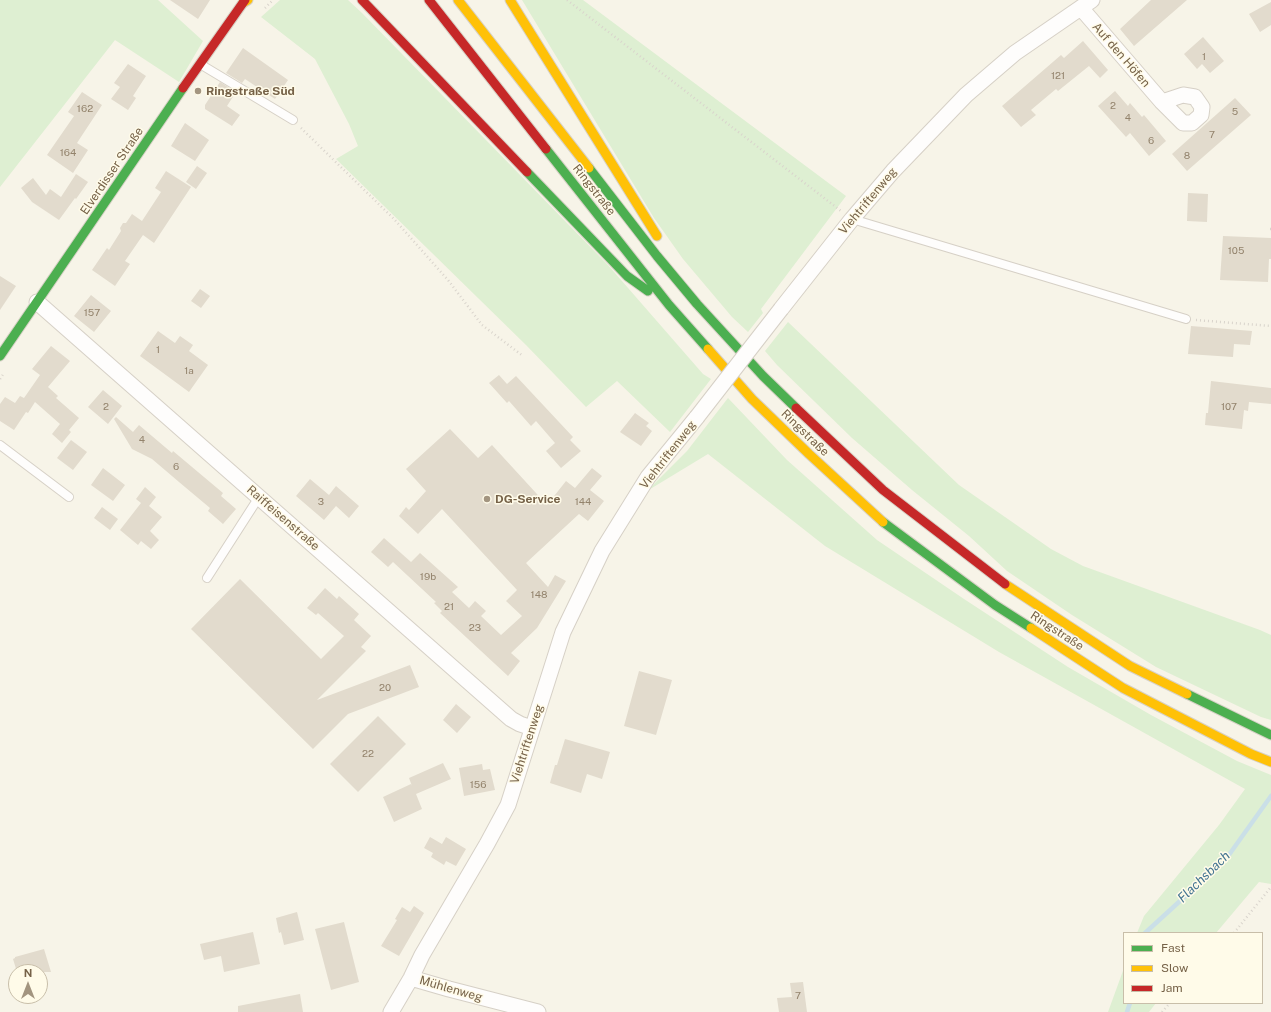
<!DOCTYPE html>
<html>
<head>
<meta charset="utf-8">
<style>
  body { margin:0 }
  #map { position:relative; width:1271px; height:1012px; overflow:hidden; background:#f7f4e8; font-family:"Public Sans",sans-serif }
  canvas { display:block }
  .legend { position:absolute; left:1123px; top:932px; width:140px; height:72px; box-sizing:border-box; background:#fffbe9; border:1px solid #c8bea9; margin:0; padding:5px 7px; list-style:none; font-size:12px; color:#766248 }
  .legend li { display:flex; align-items:center; gap:8px; height:20px }
  .legend b { width:20px; border:1px solid #c8bea9 }
  .north { position:absolute; left:8px; top:964px; width:40px; height:40px; box-sizing:border-box; background:#fffbe9; border:1px solid #c8bea9; border-radius:50%; rotate:0deg; font-size:11px; font-weight:700; line-height:16px; text-align:center; color:#766248 }
  .north::after { content:''; display:block; margin:auto; width:14px; height:18px; background:#a39580; clip-path:polygon(50% 0,100% 100%,50% 72%,0 100%) }
</style>
</head>
<body>
<div id="map">
<canvas width="1271" height="1012"></canvas>
<ul class="legend">
<li><b style="height:5px;background:#4caf50"></b>Fast</li>
<li><b style="height:5px;background:#ffc107"></b>Slow</li>
<li><b style="height:5px;background:#c62828"></b>Jam</li>
</ul>
<div class="north">N</div>
</div>
<script>
const g = document.querySelector('canvas').getContext('2d');
g.lineJoin = 'round';
function paint(path, color) {
  g.fillStyle = color;
  g.fill(path, 'evenodd');
}
function poly(rows) {
  const path = new Path2D();
  for (const r of rows) {
    path.moveTo(r[0], r[1]);
    for (let i = 2; i < r.length; i += 2) path.lineTo(r[i], r[i + 1]);
  }
  return path;
}
function trace(path, color, width, dash) {
  g.strokeStyle = color;
  g.lineWidth = width;
  g.lineCap = dash ? 'butt' : 'round';
  g.setLineDash(dash || []);
  g.stroke(path);
}
function label(font, color, halo, rows, align = 'center') {
  g.font = font + ' "Public Sans",sans-serif';
  g.lineWidth = 3;
  g.setLineDash([]);
  g.textBaseline = 'middle';
  g.strokeStyle = halo;
  g.fillStyle = color;
  for (const [text, x, y, turn = 0] of rows) {
    g.save();
    g.translate(x, y);
    g.rotate((+turn || 0) * Math.PI / 180);
    g.textAlign = isNaN(turn) ? turn : align;
    if (halo) g.strokeText(text, 0, 0);
    g.fillText(text, 0, 0);
    g.restore();
  }
}
paint(poly([
  [0,0,158,0,203,41,179,82,115,40,0,187],
  [280,0,348,0,362,13,608,265,703,374,711,379,670,432,617,381,586,407,526,345,336,159,358,146,349,124,315,59,261,17],
  [522,0,583,0,846,196,761,309,763,313,748,332,732,317,683,259,654,218],
  [788,322,959,485,1051,549,1083,566,1260,630,1271,635,1271,720,1261,717,1156,667,1072,615,1007,571,969,536,912,490,852,438,777,365,765,351],
  [728,398,787,460,877,540,964,599,1068,667,1151,715,1237,761,1271,775,1271,884,1259,882,1216,933,1137,933,1144,916,1219,825,1245,789,999,652,825,546,708,454,647,491,687,451],
  [1124,968,1124,1003,1156,1003,1149,1012,1108,1012]
]), '#deefd2');
trace(poly([
  [1145,933,1226,859,1271,796],
  [1127,1012,1130,1003]
]), '#cadfe7', 4.5);
paint(poly([
  [170,0,210,0,198,19],
  [1151,0,1187,0,1134,46,1120,29],
  [1271,2,1271,25,1260,32,1249,14],
  [1203,37,1224,61,1210,73,1202,64,1197,69,1184,54],
  [1083,41,1108,70,1100,78,1089,66,1058,91,1056,89,1031,110,1036,115,1021,127,1002,106,1061,55,1064,58],
  [243,48,288,80,275,99,245,79,242,83,226,73],
  [128,64,146,76,133,96,136,98,128,110,111,99,120,87,114,83],
  [220,82,236,92,227,106,240,115,232,126,205,109,205,105],
  [1115,91,1128,106,1130,103,1142,117,1144,115,1166,141,1149,156,1130,133,1126,137,1098,106],
  [82,92,102,105,77,143,88,150,73,173,47,155,74,116,68,112],
  [1235,98,1251,115,1187,171,1172,154],
  [185,123,209,140,195,161,171,146],
  [197,166,207,173,196,189,186,182],
  [166,171,191,187,154,243,143,235,125,261,130,264,115,286,92,270,107,248,109,250,121,231,120,228,123,223,126,223,132,214,142,221,161,192,155,188],
  [76,174,88,182,76,199,75,198,59,220,32,202,21,188,33,178,46,195,50,189,61,197],
  [1188,193,1208,194,1207,222,1187,221],
  [1223,236,1271,238,1271,259,1269,259,1268,282,1220,280],
  [0,276,16,286,0,310],
  [200,289,210,296,201,308,191,301],
  [91,295,111,311,94,332,74,316],
  [1191,326,1252,331,1250,345,1234,344,1233,357,1188,354],
  [158,331,175,343,180,336,193,345,189,351,208,365,189,392,140,356],
  [51,346,70,361,48,387,58,396,56,398,79,418,69,430,71,432,62,443,52,434,60,424,35,402,28,413,26,412,14,430,0,421,0,404,5,397,15,403,20,396,24,398,40,375,32,369],
  [499,375,507,384,516,376,573,437,570,440,581,451,561,468,546,451,555,443,536,421,531,426,509,401,507,403,489,383],
  [1211,381,1271,388,1271,404,1249,402,1248,411,1244,410,1242,429,1205,425,1206,413,1208,413],
  [103,390,122,406,108,424,88,407],
  [635,413,649,423,646,426,652,431,641,446,620,432],
  [116,417,133,432,139,425,172,453,173,451,223,493,221,496,236,509,223,524,208,511,210,508,179,482,152,459,132,449,114,419],
  [450,429,478,458,492,445,547,505,566,481,575,488,592,468,602,476,590,490,604,501,588,521,579,514,526,563,548,587,555,575,566,581,537,628,511,653,520,661,508,676,440,613,442,611,434,603,436,602,393,562,388,567,371,552,384,538,411,562,420,553,458,587,452,592,469,608,475,601,486,611,481,616,501,635,522,616,506,601,517,590,442,509,418,534,399,516,406,507,409,510,426,491,406,469],
  [71,440,87,452,73,470,57,458],
  [103,468,125,485,113,501,91,485],
  [310,479,329,495,336,486,359,506,349,518,336,506,324,520,296,496],
  [145,487,156,497,149,506,162,517,150,531,159,540,151,549,141,541,138,545,120,530,141,503,136,499],
  [102,507,118,519,110,530,94,518],
  [240,579,321,659,344,636,318,613,316,615,307,608,325,588,337,599,339,596,359,614,354,620,371,636,361,647,366,651,317,700,410,665,419,687,348,714,313,749,191,629],
  [639,671,672,680,656,735,624,726],
  [456,704,471,717,457,733,443,720],
  [378,716,406,744,358,792,330,764],
  [565,739,610,752,602,779,587,774,581,793,550,783,555,765,557,765],
  [443,763,451,779,416,794,422,809,394,822,383,797,411,784,412,786,409,778],
  [482,764,483,770,490,769,495,790,464,796,459,768],
  [430,837,442,844,446,837,466,849,456,866,446,861,444,865,431,857,433,853,424,848],
  [414,906,424,913,399,956,381,946,397,920,395,919,402,907,410,912],
  [297,912,304,940,284,945,281,932,279,933,276,918],
  [344,922,359,982,331,990,315,929],
  [253,932,260,964,224,972,221,956,204,960,200,944],
  [44,949,51,972,17,972,13,959,15,958,15,957],
  [803,982,807,1012,779,1012,777,998,792,997,790,983],
  [300,994,303,1012,238,1012,238,1006]
]), '#e2dbcd');
const lane = poly([
  [200,64,293,120],
  [852,219,1186,319],
  [0,445,69,497],
  [207,578,259,497]
]);
const street = poly([
  [1081,8,1162,102,1183,123,1192,123,1201,115,1202,107,1195,97,1183,95,1162,102],
  [37,302,511,719,520,724,532,728],
  [781,309,852,219,893,171,966,95,1015,53,1092,0],
  [411,978,449,989,538,1012],
  [391,1012,411,978,422,955,487,844,508,805,563,632,602,551,648,477,697,417]
]);
const fast = poly([
  [546,149,669,305,708,349],
  [589,168,657,256,697,304,763,376,796,408],
  [527,172,627,276,648,291],
  [0,356,183,88],
  [883,522,995,605,1031,628],
  [1187,694,1271,735]
]);
const slow = poly([
  [458,0,589,168],
  [510,0,657,236],
  [243,3,248,0],
  [708,349,752,399,809,454,883,522],
  [1005,584,1130,666,1187,694],
  [1031,628,1123,688,1251,754,1271,762]
]);
const jam = poly([
  [362,0,527,172],
  [429,0,546,149],
  [183,88,245,0],
  [796,408,883,490,1005,584]
]);
trace(lane, '#d6d0c6', 10);
trace(street, '#d6d0c6', 17);
trace(fast, '#d7d1c6', 11);
trace(slow, '#d7d1c6', 11);
trace(jam, '#d7d1c6', 11);
trace(poly([
  [567,0,841,211],
  [265,8,273,0],
  [301,128,394,219,448,280,482,325,523,356],
  [1270,229,1271,229],
  [1196,320,1271,326],
  [0,379,4,373],
  [1234,933,1271,887],
  [1162,1012,1170,1003]
]), '#d9d4cc', 2.5, [1, 3]);
trace(lane, '#fefdfc', 8);
trace(street, '#fefdfc', 15);
trace(fast, '#4caf50', 9);
trace(slow, '#ffc107', 9);
trace(jam, '#c62828', 9);
const streetBridge = poly([
  [697,417,781,309]
]);
trace(streetBridge, '#d6d0c6', 17, []);
trace(streetBridge, '#fefdfc', 15);
for (const [x, y, r, color] of [
  [198,91,4,"#a39580"],
  [487,499,4,"#a39580"]
]) {
  const dot = new Path2D();
  dot.arc(x, y, r, 0, 2 * Math.PI);
  g.fillStyle = color;
  g.fill(dot);
  trace(dot, '#fffbe9', 1.5);
}
label('10px', '#93836c', null, [
  ["1",1204,57],
  ["121",1058,76],
  ["2",1113,106],
  ["162",85,109],
  ["5",1235,112],
  ["4",1128,118],
  ["7",1212,135],
  ["6",1151,141],
  ["164",68,153],
  ["8",1187,156],
  ["105",1236,251],
  ["157",92,313],
  ["1",158,350],
  ["1a",189,371],
  ["2",106,407],
  ["107",1229,407],
  ["4",142,440],
  ["6",176,467],
  ["3",321,502],
  ["144",583,502],
  ["19b",428,577],
  ["148",539,595],
  ["21",449,607],
  ["23",475,628],
  ["20",385,688],
  ["22",368,754],
  ["156",478,785],
  ["7",798,996]
]);
label('12px', '#766248', '#fffbe9', [
  ["Auf den Höfen",1121,55,49],
  ["Elverdisser Straße",112,171,-56],
  ["Ringstraße",594,190,52],
  ["Viehtriftenweg",868,201,-50],
  ["Ringstraße",805,433,44],
  ["Viehtriftenweg",668,455,-52],
  ["Raiffeisenstraße",283,518,41],
  ["Ringstraße",1057,631,33],
  ["Viehtriftenweg",527,744,-72],
  ["Mühlenweg",451,989,16]
]);
label('bold 12px', '#766248', '#fffbe9', [
  ["Ringstraße Süd",206,91],
  ["DG-Service",495,499]
], 'left');
label('italic 13px', '#437492', '#fffbe9', [
  ["Flachsbach",1204,877,-44]
]);
</script>
</body>
</html>
